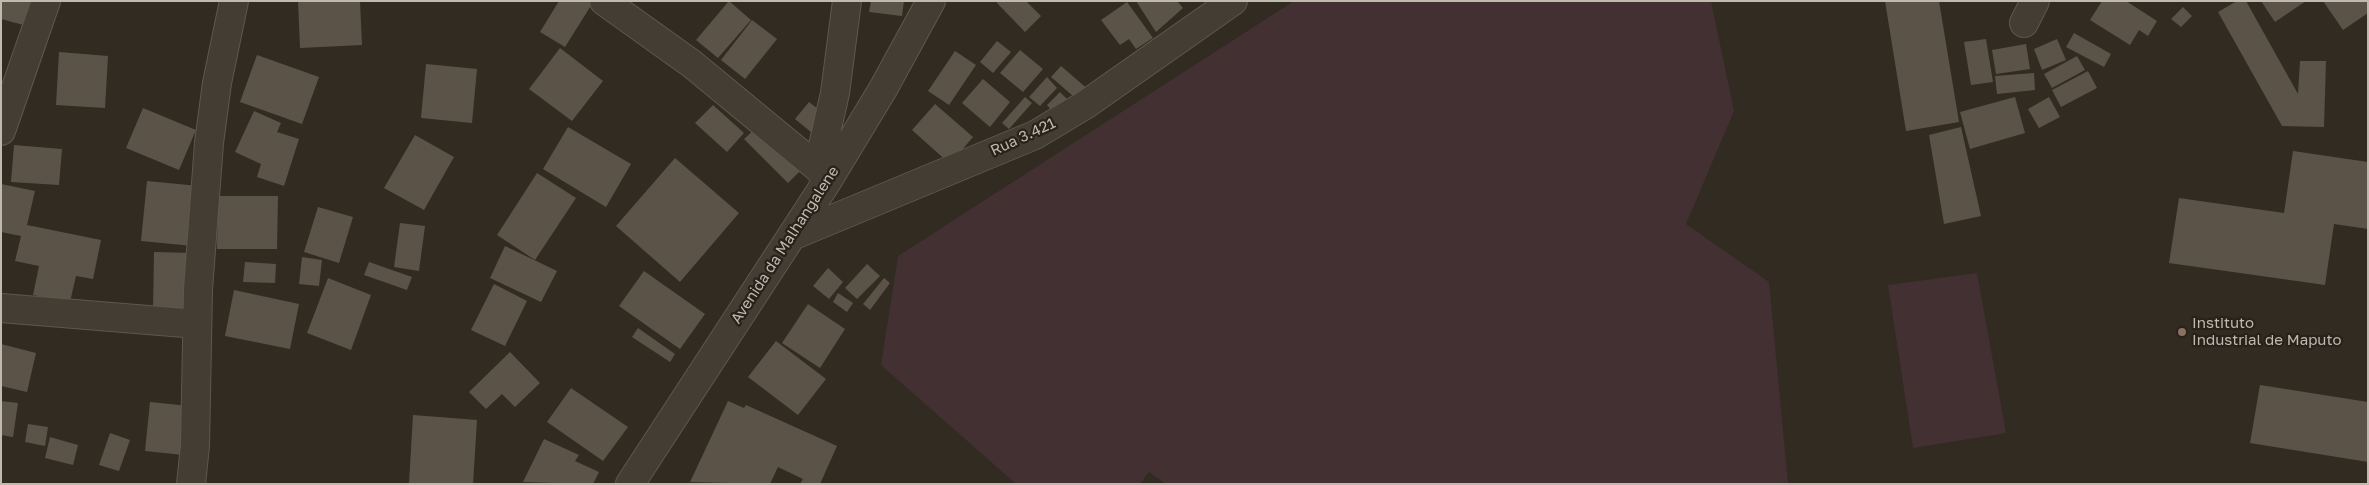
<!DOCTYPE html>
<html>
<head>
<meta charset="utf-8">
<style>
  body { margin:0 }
  #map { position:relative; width:2369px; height:485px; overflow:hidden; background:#322b21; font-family:"Golos Text",sans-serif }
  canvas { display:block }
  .frame { position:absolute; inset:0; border:2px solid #c0b9ae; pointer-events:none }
</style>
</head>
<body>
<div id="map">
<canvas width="2369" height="485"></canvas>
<div class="frame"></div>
</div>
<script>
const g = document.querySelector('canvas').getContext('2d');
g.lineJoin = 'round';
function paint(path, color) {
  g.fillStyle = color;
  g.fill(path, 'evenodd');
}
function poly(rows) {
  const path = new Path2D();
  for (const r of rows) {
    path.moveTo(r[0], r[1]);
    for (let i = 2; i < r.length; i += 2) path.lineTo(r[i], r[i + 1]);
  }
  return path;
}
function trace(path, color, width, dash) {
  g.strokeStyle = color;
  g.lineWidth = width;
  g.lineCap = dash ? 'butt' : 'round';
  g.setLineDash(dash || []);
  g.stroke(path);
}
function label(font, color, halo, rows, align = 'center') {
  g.font = font + ' "Golos Text",sans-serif';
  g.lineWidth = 4.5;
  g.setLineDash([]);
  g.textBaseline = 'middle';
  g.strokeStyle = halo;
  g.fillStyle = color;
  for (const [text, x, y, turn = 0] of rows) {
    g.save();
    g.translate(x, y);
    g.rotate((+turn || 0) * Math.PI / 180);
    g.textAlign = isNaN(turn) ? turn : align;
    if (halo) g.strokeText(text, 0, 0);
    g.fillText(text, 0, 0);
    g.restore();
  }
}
paint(poly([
  [1294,1,1711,1,1734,111,1686,224,1769,282,1788,484,1166,484,1149,472,1140,484,1016,484,881,365,898,256],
  [1977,273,2006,433,1913,448,1888,285]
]), '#423033');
paint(poly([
  [1,1,38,1,31,27,1,19],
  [298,1,360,1,362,45,300,48],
  [559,1,587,1,592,4,565,47,540,32],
  [729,1,751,20,718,58,696,40],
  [871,1,904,1,902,16,869,12],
  [998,1,1026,1,1041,16,1025,32,997,3],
  [1136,1,1177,1,1183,8,1156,32],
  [1885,1,1939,1,1959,122,1906,131],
  [2102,1,2126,1,2157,21,2148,36,2139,30,2130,45,2090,20],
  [2237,1,2246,1,2298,94,2300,61,2326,61,2324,127,2282,126,2218,12],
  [2261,1,2306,1,2275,22],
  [2323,1,2368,1,2368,13,2343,30],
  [1127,2,1153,38,1136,49,1129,39,1120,45,1101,20],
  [2183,7,2192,16,2181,27,2171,19],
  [752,20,777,39,745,79,721,60],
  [2074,33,2111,54,2104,67,2066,47],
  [1986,39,1993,82,1971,85,1964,42],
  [2057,39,2066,60,2042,70,2034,49],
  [997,41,1011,52,993,73,980,62],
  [2026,44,2030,69,1996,74,1992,50],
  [560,48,603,81,572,121,529,89],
  [1020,50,1043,69,1023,92,1000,73],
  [955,51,976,65,949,105,928,91],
  [59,52,108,56,105,108,56,105],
  [257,55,319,77,302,124,240,102],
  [2077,56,2085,70,2052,88,2044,74],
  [426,64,477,69,472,123,421,118],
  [1061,66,1090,91,1080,102,1051,77],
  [2088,71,2097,88,2061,107,2052,90],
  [2034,73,2035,90,1997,94,1995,76],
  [1047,77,1057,88,1040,106,1029,97],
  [983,79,1010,102,990,127,962,103],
  [1060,92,1070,102,1056,116,1047,105],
  [1025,97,1032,103,1009,129,1002,123],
  [2015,97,2025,133,1970,149,1960,112],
  [2049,97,2060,117,2039,128,2028,109],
  [809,102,827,116,812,133,795,119],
  [935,104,973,137,950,164,912,130],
  [713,105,744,133,727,152,695,123],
  [143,108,196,130,179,170,126,148],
  [254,111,281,123,277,132,299,139,284,186,257,177,261,164,235,152],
  [568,127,631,164,606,207,543,169],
  [757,127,801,170,788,183,744,139],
  [1961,127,1981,216,1944,224,1929,135],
  [415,135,454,157,424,210,384,188],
  [14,145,62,149,59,185,11,182],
  [2293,151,2368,162,2368,229,2334,224,2325,285,2169,263,2179,198,2284,213],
  [675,158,739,213,680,282,616,226],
  [537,173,576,198,535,260,497,235],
  [147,181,199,186,193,246,141,241],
  [1,184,35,191,27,225,101,240,93,279,76,276,70,302,33,295,39,266,15,261,21,236,1,232],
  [218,196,278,196,277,249,217,249],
  [318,207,353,217,339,263,304,252],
  [400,223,425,226,419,271,394,267],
  [505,246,557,271,541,302,490,278],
  [154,252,192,253,190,312,153,311],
  [302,257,322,260,319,286,299,284],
  [245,262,276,264,275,283,243,282],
  [369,262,412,277,407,290,364,275],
  [867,264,880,276,857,299,845,288],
  [828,268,843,282,829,299,813,286],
  [644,271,705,314,680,349,619,306],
  [328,278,371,295,351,350,307,333],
  [884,278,890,283,870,310,863,304],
  [494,284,527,301,505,346,471,330],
  [234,290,299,304,290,349,225,336],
  [838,293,853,303,847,312,833,302],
  [808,304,845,329,820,368,782,343],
  [638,328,675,354,670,362,632,337],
  [776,341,826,379,798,415,748,377],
  [1,344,36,353,27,392,1,386],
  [510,352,540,383,515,407,502,394,486,409,469,392],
  [2260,385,2368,402,2368,462,2250,443],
  [571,388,628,427,603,461,547,422],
  [1,401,18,403,13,437,1,435],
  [728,401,744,408,746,405,837,446,820,484,800,484,803,479,778,467,770,484,690,482],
  [150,402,189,406,183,455,145,451],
  [413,415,477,420,473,484,409,483],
  [28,424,48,427,45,446,25,442],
  [110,433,130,440,119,471,99,465],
  [50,437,78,445,73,465,45,458],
  [544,439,579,455,575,461,599,472,593,484,523,482]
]), '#5c5348');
const street = poly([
  [604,1,692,64,818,168],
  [2024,23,2035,1],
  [1,131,46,1],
  [828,180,818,168,835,93,847,1],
  [792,236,1035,135,1085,105,1233,1],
  [1,308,197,324],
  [191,484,195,446,198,290,209,143,217,83,234,1],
  [630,484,828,180,883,89,931,1]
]);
trace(street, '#5e584f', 30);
trace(street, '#433d34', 28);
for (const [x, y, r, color] of [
  [2182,332,5,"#8d6e63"]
]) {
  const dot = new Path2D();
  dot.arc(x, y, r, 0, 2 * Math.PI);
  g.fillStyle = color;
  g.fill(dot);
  trace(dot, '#28221a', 2);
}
label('15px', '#c0b9ae', '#28221a', [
  ["Rua 3.421",1023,137,-25],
  ["Avenida da Malhangalene",785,245,-57]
]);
label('15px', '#c0b9ae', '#28221a', [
  ["Instituto",2192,323],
  ["Industrial de Maputo",2192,340]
], 'left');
</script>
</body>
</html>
